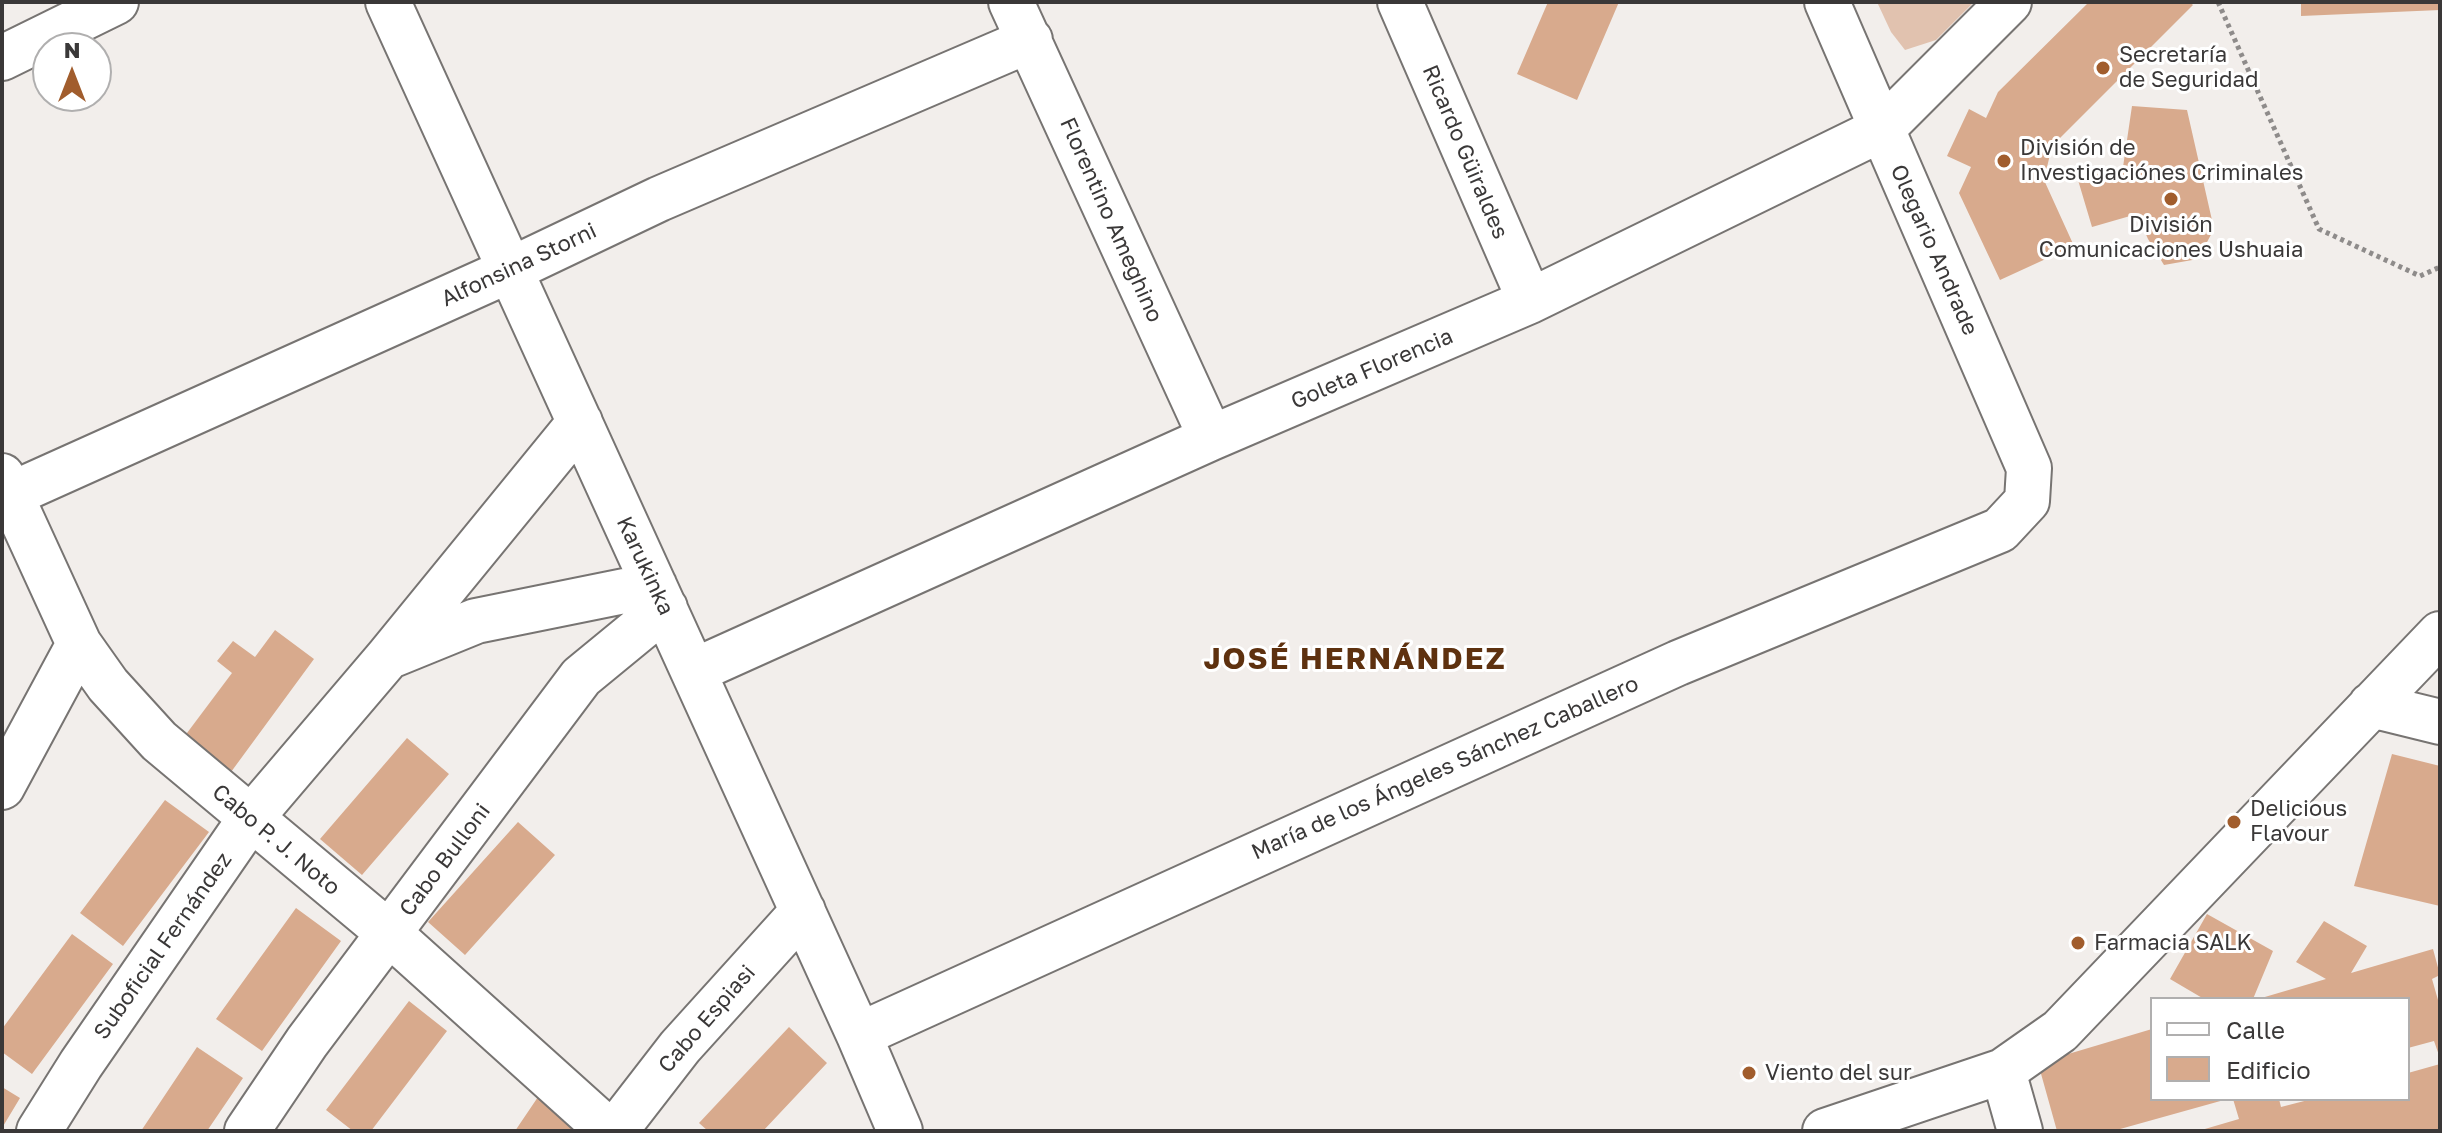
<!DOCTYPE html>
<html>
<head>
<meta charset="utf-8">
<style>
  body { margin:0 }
  #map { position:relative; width:2442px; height:1133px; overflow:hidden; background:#f2eeeb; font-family:"Golos Text",sans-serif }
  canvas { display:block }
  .frame { position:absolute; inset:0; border:4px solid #3a3838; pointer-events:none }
  .legend { position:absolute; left:2150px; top:997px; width:260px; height:104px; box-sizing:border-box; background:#fff; border:2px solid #b0afaf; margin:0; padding:10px 14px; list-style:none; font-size:24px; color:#3a3838 }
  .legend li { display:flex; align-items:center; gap:16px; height:40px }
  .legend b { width:40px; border:2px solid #b0afaf }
  .north { position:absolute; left:32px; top:32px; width:80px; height:80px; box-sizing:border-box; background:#fff; border:2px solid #b0afaf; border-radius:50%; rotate:0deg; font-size:22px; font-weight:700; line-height:32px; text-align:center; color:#3a3838 }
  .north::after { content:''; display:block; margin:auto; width:28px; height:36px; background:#a15d2d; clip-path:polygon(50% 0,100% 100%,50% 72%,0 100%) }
</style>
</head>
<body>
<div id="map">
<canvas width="2442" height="1133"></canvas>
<div class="frame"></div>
<ul class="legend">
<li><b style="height:10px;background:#fff"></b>Calle</li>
<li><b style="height:22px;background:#d8aa8d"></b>Edificio</li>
</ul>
<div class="north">N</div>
</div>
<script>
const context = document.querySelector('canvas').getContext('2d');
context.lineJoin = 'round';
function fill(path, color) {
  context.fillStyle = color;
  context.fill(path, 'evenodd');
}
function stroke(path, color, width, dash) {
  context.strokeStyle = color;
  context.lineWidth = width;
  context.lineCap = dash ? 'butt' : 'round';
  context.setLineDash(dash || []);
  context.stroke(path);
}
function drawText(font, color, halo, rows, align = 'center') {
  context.font = font + ' "Golos Text",sans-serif';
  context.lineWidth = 6;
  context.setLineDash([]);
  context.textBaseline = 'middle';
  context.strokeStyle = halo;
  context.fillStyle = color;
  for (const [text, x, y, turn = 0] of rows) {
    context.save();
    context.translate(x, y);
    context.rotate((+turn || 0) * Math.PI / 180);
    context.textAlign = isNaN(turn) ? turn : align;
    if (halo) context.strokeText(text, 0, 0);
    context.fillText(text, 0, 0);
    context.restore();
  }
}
const green = new Path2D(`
  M1877,2H1974L1936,40L1905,50L1891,32Z`);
const building = new Path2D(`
  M1548,2H1619L1577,100L1517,74Z
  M2089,2H2190L2193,5L2052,146L2044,180L2074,246L2000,280L1959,193L1971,167L1947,156L1969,109L1986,118L1998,92Z
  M2301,2H2440V10L2301,16Z
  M2132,106L2187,110L2214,229L2198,259L2164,265L2148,239L2137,214L2092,227L2078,180L2123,167Z
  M275,630L314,659L231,772L184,737L232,673L217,661L233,641L255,657Z
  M407,738L449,774L362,875L320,839Z
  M2392,754L2440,766V906L2354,886Z
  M165,800L209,832L123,946L80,913Z
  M518,822L555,855L465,955L428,922Z
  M296,908L341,941L262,1051L216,1019Z
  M2207,914L2273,951L2253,999H2204L2170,979Z
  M2324,921L2367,946L2351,973L2433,949L2440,975L2432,979L2440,1007V1058L2434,1041L2408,1048V999H2258L2326,979L2296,962Z
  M72,934L113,964L32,1074L2,1052V1029Z
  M409,1001L447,1031L371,1131H353L326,1110Z
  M789,1027L827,1063L763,1131H708L699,1123Z
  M2152,1029V1099L2224,1100L2113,1131H2057L2038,1063Z
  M197,1047L243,1078L207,1131H141Z
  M2440,1064V1131H2198L2239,1119L2233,1099H2279L2281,1107L2312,1099H2408V1073Z
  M2,1087L20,1098L2,1128Z
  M540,1094L577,1131H515Z`);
const path = new Path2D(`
  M2218,2L2319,229L2420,276L2440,267`);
const minor = new Path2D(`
  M388,2L859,1035L900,1131
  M1011,2L1211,438
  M1400,2L1530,301
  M2,58L116,2
  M2,476L79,644L108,685L159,741L390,934L609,1131
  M12,494L510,270L659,199L1030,40
  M390,656L476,621L654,585
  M694,671L1211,438L1530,301L1882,129L2009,2
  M2371,705L2440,722
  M2,787L79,644
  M859,1035L1678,663L2000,530L2027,501L2029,468L1827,2
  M2003,1071L2020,1131
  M39,1131L81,1064L250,819L388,657L580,422
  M247,1131L307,1042L581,677L665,608
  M615,1131L680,1047L803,911
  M1825,1131L2003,1071L2060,1031L2440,634`);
const markers = [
  [2103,68,8,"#a15d2d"],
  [2004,161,8,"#a15d2d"],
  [2171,199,8,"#a15d2d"],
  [2234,822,8,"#a15d2d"],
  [2078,943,8,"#a15d2d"],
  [1749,1073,8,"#a15d2d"]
];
const poiNames = [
  ["Secretaría",2119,55],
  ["de Seguridad",2119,80],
  ["División de",2020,148],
  ["Investigaciónes Criminales",2020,173],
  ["División",2171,225,"center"],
  ["Comunicaciones Ushuaia",2171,250,"center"],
  ["Delicious",2250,809],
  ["Flavour",2250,834],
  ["Farmacia SALK",2094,943],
  ["Viento del sur",1765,1073]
];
const streetNames = [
  ["Ricardo Güiraldes",1465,152,67],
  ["Florentino Ameghino",1111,220,66],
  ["Olegario Andrade",1934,250,66],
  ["Alfonsina Storni",519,265,-25],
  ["Goleta Florencia",1372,369,-23],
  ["Karukinka",645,566,65],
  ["María de los Ángeles Sánchez Caballero",1445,768,-24],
  ["Cabo P. J. Noto",276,840,40],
  ["Cabo Bulloni",445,860,-53],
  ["Suboficial Fernández",163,946,-55],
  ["Cabo Espiasi",707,1019,-49]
];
const districtNames = [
  ["JOSÉ HERNÁNDEZ",1355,659]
];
fill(green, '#e1c2af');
fill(building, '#d8aa8d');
stroke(minor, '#777472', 48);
stroke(path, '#8e8b8a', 5, [4, 4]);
stroke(minor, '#fff', 44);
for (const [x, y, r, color] of markers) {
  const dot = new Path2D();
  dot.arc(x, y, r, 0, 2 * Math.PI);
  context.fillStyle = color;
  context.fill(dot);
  stroke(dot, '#fff', 3);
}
drawText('22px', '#3a3838', '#fff', poiNames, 'left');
drawText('22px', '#3a3838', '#fff', streetNames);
context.letterSpacing = '2px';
drawText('bold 30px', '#5e310f', '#fff', districtNames);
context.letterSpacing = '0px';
</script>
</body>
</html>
